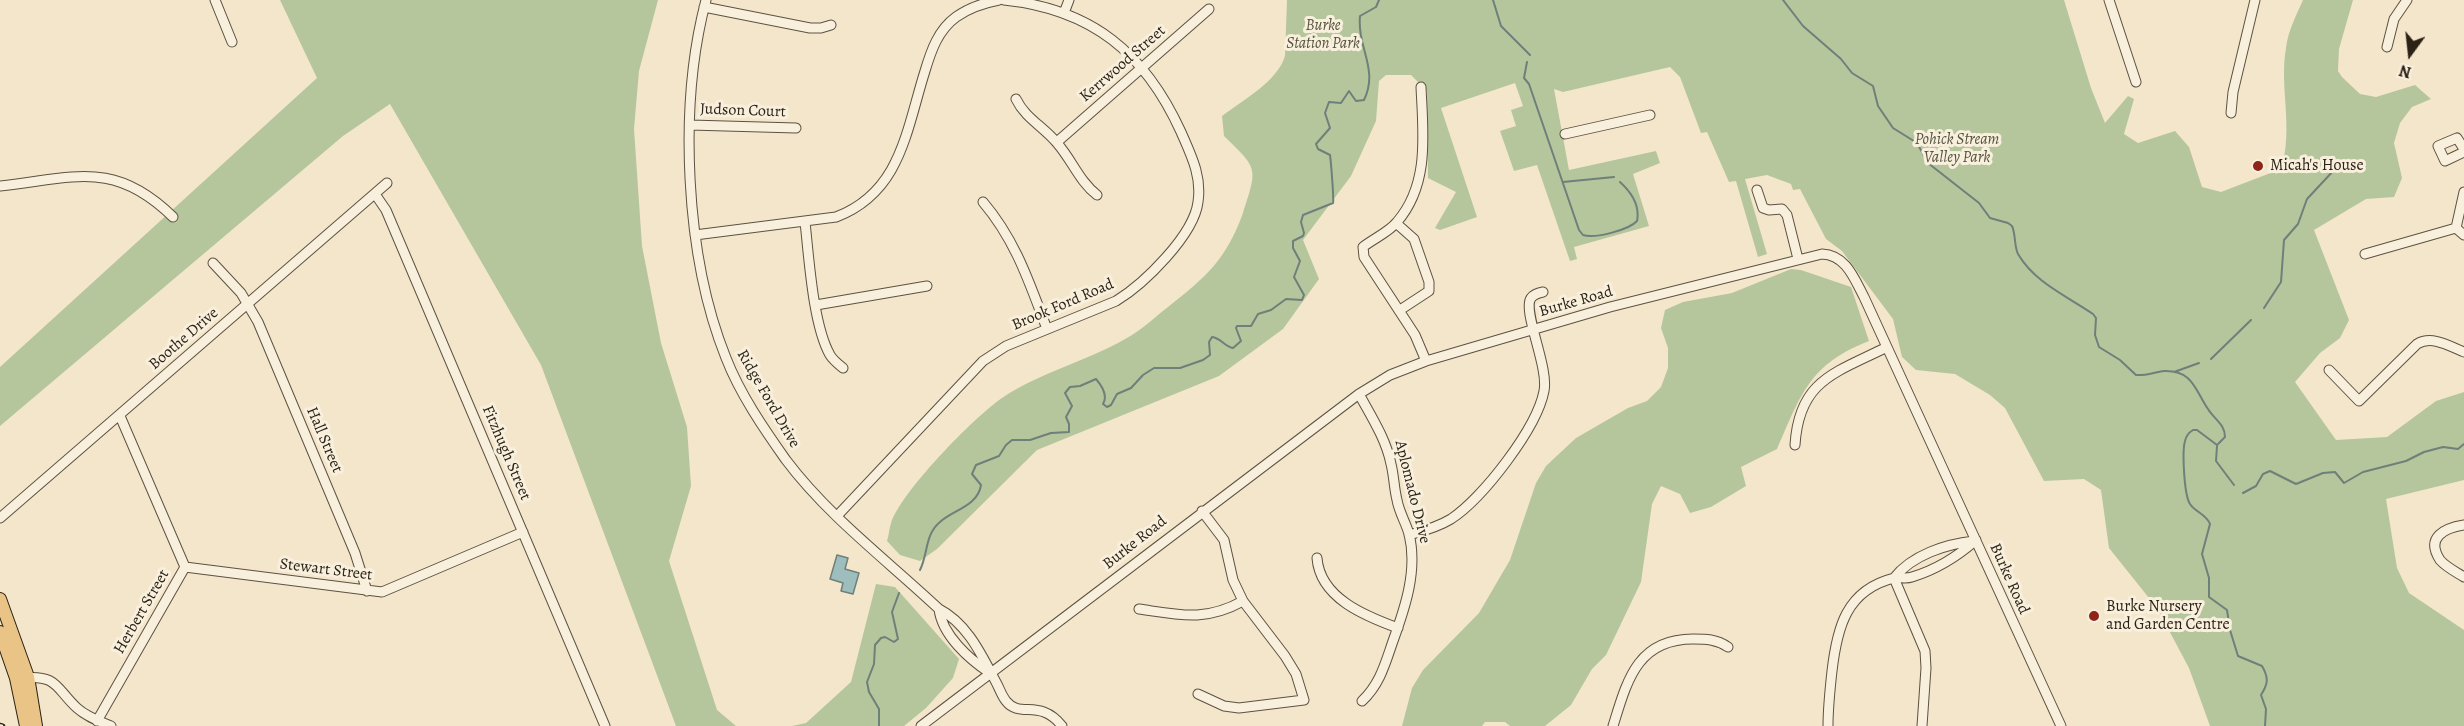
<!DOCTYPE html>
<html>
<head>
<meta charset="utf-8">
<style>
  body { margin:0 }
  #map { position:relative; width:2464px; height:726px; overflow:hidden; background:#f4e6cb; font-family:Alegreya,serif }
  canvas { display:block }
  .north { position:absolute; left:2380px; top:24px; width:60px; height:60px; -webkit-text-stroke:4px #f8efdd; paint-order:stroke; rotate:195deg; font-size:16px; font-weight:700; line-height:24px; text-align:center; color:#2b2115 }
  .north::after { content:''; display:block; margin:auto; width:21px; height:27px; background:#2b2115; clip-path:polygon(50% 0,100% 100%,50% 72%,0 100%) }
</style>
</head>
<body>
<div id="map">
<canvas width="2464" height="726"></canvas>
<div class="north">N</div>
</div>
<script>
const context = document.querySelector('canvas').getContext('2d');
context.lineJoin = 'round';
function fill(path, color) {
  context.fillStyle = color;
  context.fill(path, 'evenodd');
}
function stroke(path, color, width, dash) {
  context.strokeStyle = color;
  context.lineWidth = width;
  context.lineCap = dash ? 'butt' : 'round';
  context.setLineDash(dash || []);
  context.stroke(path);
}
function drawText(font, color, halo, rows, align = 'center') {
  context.font = font + ' Alegreya,serif';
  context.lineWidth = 6;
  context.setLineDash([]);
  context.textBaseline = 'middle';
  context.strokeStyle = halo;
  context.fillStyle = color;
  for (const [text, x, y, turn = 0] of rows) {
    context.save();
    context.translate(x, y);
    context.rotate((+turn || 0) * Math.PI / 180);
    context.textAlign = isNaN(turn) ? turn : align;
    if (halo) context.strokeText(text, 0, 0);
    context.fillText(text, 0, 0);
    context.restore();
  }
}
const green = new Path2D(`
  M280,0H658L639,71L634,129L642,246L661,343L687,427L691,486L669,561L717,710L736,726H676L541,365L390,104L343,136L0,426V367L317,78Z
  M1287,0H2064L2091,88L2105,123L2128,96L2134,99L2124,134L2138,143L2175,131L2189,147L2202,187L2221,192L2281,169C2294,129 2279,88 2286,48C2288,31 2296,16 2303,0H2353L2339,49L2338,71L2342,77L2360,94L2376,97L2415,85L2431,99L2412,107L2400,123L2394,143L2402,178L2394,197L2366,199L2314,230L2349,320L2340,338L2320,353L2295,382L2336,440L2387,437L2436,401L2464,392V480L2386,499L2397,568L2409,593L2464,630V726H2210L2189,668L2157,608L2109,548L2101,490L2084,479L2044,481L2005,408L1990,395L1955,374L1916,370L1902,357L1893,319L1842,251L1826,239L1800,189L1793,190L1791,184L1767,175L1745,179L1767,254L1758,257L1736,181L1729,182L1707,132L1701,133L1680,77L1670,67L1563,92L1554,89L1569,170L1656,151L1660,163L1633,174L1649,226L1574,247L1577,259L1570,261L1537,165L1514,171L1500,131L1516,126L1511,110L1523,106L1515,83L1441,108L1477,217L1440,230L1435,228L1456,192L1428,178L1427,91L1411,75H1386L1379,81L1376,121L1351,176L1303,240L1319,279L1283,329L1219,376L1037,450L937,549L920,561L900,555L887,541C889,535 889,529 891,523C902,491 973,418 1002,398C1042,371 1092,360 1132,335C1145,327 1156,316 1168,307C1206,277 1226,260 1243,213C1258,167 1258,169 1224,136L1222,116C1243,100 1277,82 1285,56Z
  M1791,269L1801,270L1851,287L1869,341C1809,364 1801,395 1777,449L1741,467L1746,486L1711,507L1690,513L1680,494L1661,486L1652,504L1641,582L1606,655L1592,669L1571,705L1545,726H1510L1505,722H1485L1482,726H1402L1412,688L1423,670L1479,613L1510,560L1536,483L1546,466L1576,438L1628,408L1647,401L1661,387L1668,368V348L1661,328L1665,310L1683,302L1732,293Z
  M876,584L895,587L959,659L953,678L926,708L904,726H792L806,723L851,682Z`);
const water = new Path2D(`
  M837,555L848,558L845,569L859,573L853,594L841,591L843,583L830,579Z`);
const stream = new Path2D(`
  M1493,0L1501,26L1530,55
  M1783,0L1803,26L1841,59L1852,73L1873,86L1878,106L1893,128L1917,143L1928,163L1979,203L1990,218L2008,223L2012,226C2016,235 2014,246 2018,254C2035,283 2067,296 2093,314L2096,318L2095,335L2099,347L2120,360L2136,375C2145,376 2155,372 2164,371C2193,370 2195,390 2208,409C2214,419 2225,424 2225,437L2217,445L2197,430H2193C2188,433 2186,436 2185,441C2182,451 2184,495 2190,504C2195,512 2206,514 2210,524L2202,554L2209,578V597L2227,610L2230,630L2238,656L2262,666C2269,678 2268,684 2261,695L2266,709L2265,726
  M1527,62L1524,78L1529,84L1579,230L1583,235C1594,239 1629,230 1637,221C1640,206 1631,192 1620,182
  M1563,182L1614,177
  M2264,308L2281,282L2284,240L2298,224L2307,199L2335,169
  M2211,359L2251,320
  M2174,372L2199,363
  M2217,446L2216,461L2234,485
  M2243,493L2256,486L2263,474L2270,471L2296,484L2323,473L2335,472L2344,483L2363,472L2406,461L2424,452L2443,447L2458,449L2464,444
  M920,570C928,554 925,534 940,522C953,510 978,506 981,485L972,474L976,465L999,456L1006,445L1012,440H1030L1051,433L1069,432V424L1066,417L1072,406L1065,393L1070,387L1080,386L1096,379C1102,386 1108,396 1103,404L1107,407L1111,405L1117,394L1131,388L1143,375L1154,368H1180L1203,360L1210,355L1209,342L1212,337C1221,338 1225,347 1233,348L1241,341L1236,328L1237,326H1251L1258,314L1271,310L1286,299L1302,300L1304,295L1294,277L1300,261L1293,248V241L1303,236L1304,233L1301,222L1303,215L1333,203C1334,199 1331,162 1330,155L1318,149L1316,144L1330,128L1325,113L1329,102L1341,103L1349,91L1356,101L1364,100C1379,69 1357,48 1360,16L1376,7L1379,0
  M879,726V709L869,692L867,682L874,664L875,645L881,638L885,637L894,642L898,639L892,612L899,593`);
const minor = new Path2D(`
  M215,0L232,42
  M706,0C678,106 685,256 726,358C740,394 764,429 786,460C828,516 888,561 939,609C968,624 982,656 997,684C1000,690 1002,696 1006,701C1020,719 1040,698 1062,726
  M2109,0L2136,82
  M704,7L810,28H821L831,25
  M1064,13L1069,0
  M2387,47L2394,19L2407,0
  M1421,87C1423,133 1430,184 1397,222C1389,232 1373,239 1363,247L1364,257L1415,335L1426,361
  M1016,99C1025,118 1044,127 1057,143C1072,160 1079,181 1097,195
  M2231,113L2233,92L2255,0
  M690,125L796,128
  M1565,134L1650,115
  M1057,142L1209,9
  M2464,149L2457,138L2438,146L2445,161L2464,152
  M0,186C74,178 114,159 173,217
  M1757,190L1763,208L1769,210L1782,209L1787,215L1798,259
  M375,194L386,210L605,726
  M983,202C1016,241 1029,282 1047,329
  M805,222C809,258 813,325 830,355C833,360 838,364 843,368
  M1396,223L1414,239L1429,282V291L1400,310
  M2456,228L2464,192
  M695,235L836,217C901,192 906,131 925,71C931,51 938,30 956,17C970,7 983,3 999,0
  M2365,254L2456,228L2464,235
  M213,263L241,293L258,322L355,553L367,591
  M816,305L927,286
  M2329,370L2359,401L2417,344C2432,335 2449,346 2464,352
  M1359,394C1371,416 1386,439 1391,464C1394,476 1394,488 1397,500C1399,512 1406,523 1409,534C1418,570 1405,608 1393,641C1385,664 1380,684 1362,701
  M120,416L185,567
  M1795,445C1799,380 1835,373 1887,347
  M837,516L983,361L1006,346L1116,301C1144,284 1194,235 1198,202C1202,176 1191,155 1181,132C1145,53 1092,9 1004,0
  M0,518L387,183
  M2464,525C2445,528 2425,537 2440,560C2446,567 2456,572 2464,577
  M1409,535C1424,531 1438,527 1451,519C1483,498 1537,428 1544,391C1549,367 1522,311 1531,298C1534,294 1538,293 1543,292
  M1317,558C1320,598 1365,616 1398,628
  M185,567L382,592L523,532
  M1894,578L1925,651L1926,668L1922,726
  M1894,578C1912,555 1946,544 1974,541
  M939,609C942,635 969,659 990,673
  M1139,609C1180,615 1205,622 1243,601
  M22,678C58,674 56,689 77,708C87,717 99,721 111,726
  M1198,694L1224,706L1239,708L1304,700L1296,674L1285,656L1243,601L1233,580L1224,540L1202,511
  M97,721L185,567
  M921,726L1359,394L1390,375L1426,361L1610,307L1822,254C1846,255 1854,278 1864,297L2061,726
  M1613,726C1627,681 1637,639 1693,639C1706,639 1716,639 1728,647
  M1828,726C1828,707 1830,689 1832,671C1837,628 1846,590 1894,578C1900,577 1906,579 1912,577C1935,570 1958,556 1976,540`);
const major = new Path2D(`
  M0,599L28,677L36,726
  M0,632L16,678L26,726`);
const rail = new Path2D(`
  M0,725L3,726`);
const markers = [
  [2258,166,6,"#8f2418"],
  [2094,616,6,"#8f2418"]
];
const parkNames = [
  ["Burke",1323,26],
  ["Station Park",1323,44],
  ["Pohick Stream",1957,140],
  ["Valley Park",1957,158]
];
const streetNames = [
  ["Kerrwood Street",1123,64,-41],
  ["Judson Court",743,111,2],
  ["Burke Road",1576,302,-16],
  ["Brook Ford Road",1063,305,-23],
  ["Boothe Drive",184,339,-41],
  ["Ridge Ford Drive",768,399,60],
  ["Hall Street",324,440,67],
  ["Fitzhugh Street",506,453,67],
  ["Aplomado Drive",1412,492,76],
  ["Burke Road",1135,543,-38],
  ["Stewart Street",326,570,7],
  ["Burke Road",2009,579,66],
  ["Herbert Street",142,612,-60]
];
const poiNames = [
  ["Micah's House",2270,166],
  ["Burke Nursery",2106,607],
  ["and Garden Centre",2106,625]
];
fill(green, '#b5c69d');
fill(water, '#9dbebd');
stroke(water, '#6f7f7a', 1.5);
stroke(stream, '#6f7f7a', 2);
stroke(minor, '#5d5242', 11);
stroke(major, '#2b2115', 14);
stroke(minor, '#f8efdd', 9);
stroke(major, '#eac386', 12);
stroke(rail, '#2b2115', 4.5);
stroke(rail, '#f8efdd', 2, [7]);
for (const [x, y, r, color] of markers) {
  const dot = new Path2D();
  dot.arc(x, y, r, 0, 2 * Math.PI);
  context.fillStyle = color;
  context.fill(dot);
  stroke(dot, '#f8efdd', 2);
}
drawText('italic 16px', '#54533e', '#f8efdd', parkNames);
drawText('16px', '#2b2115', '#f8efdd', streetNames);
drawText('16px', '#2b2115', '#f8efdd', poiNames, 'left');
</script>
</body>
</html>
